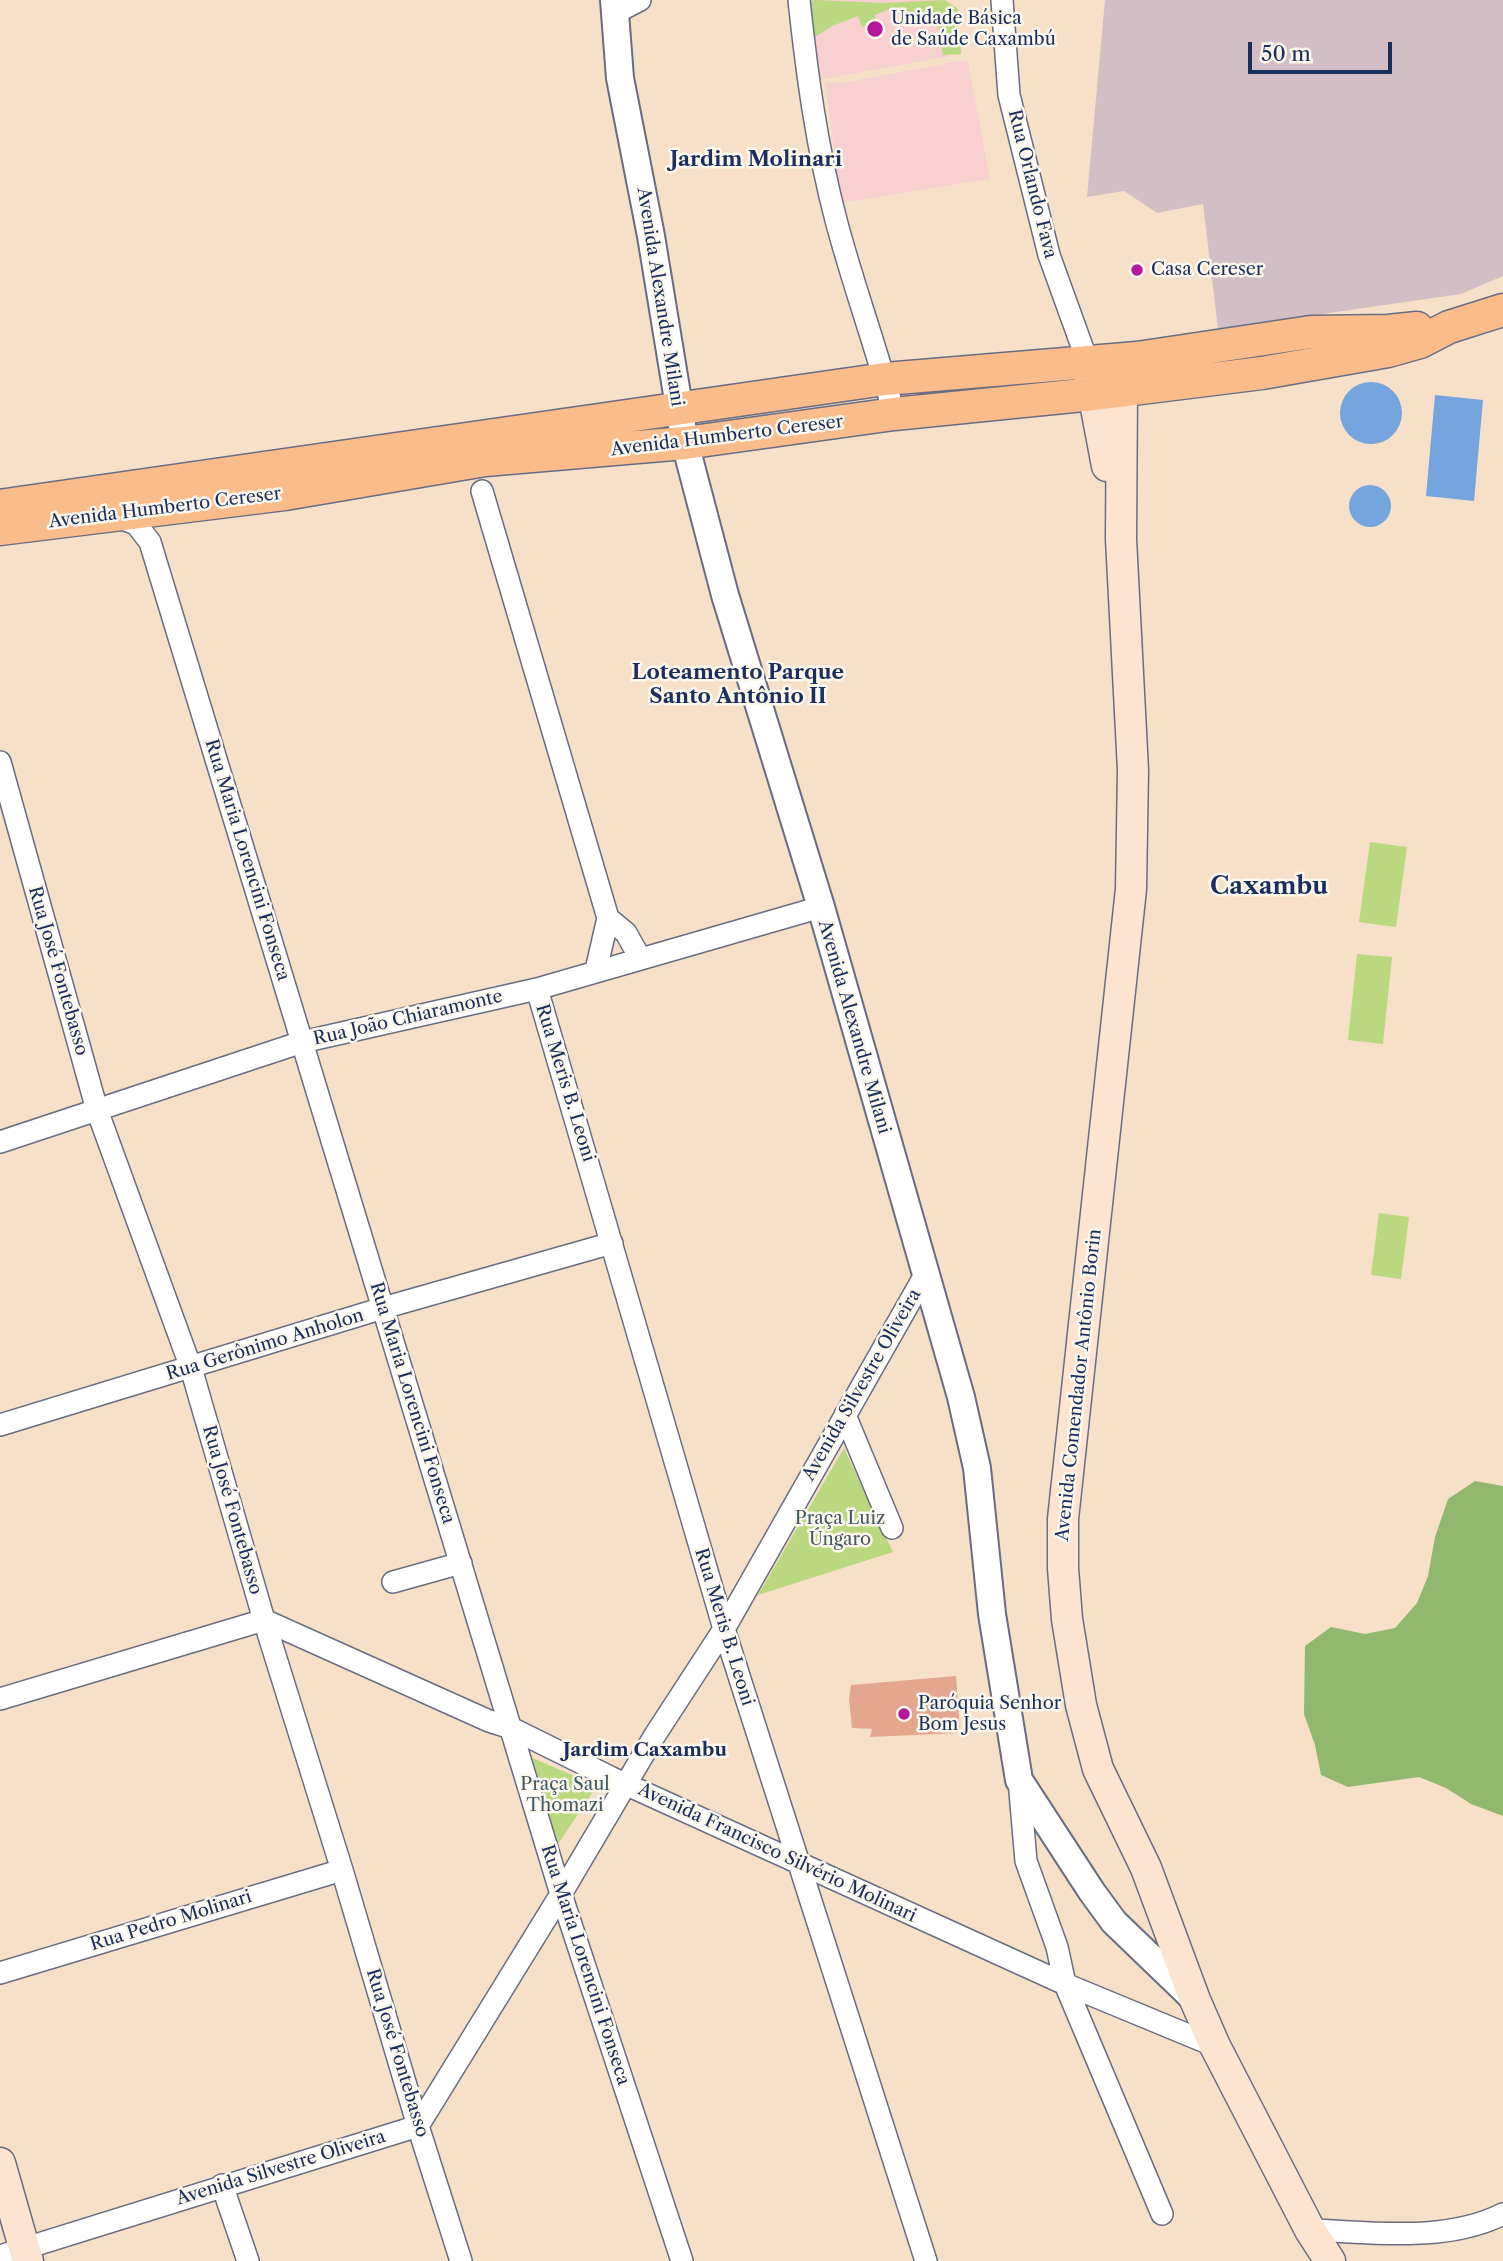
<!DOCTYPE html>
<html>
<head>
<meta charset="utf-8">
<style>
  body { margin:0 }
  #map { position:relative; width:1503px; height:2261px; overflow:hidden; background:#f6e1c8; font-family:"Libre Caslon Text",serif }
  canvas { display:block }
  .scale { position:absolute; left:1248px; top:42px; width:144px; height:32px; box-sizing:border-box; border:4px solid #1b2f5e; border-top:0; padding-left:9px; font-size:21px; line-height:24px; white-space:nowrap; color:#1b2f5e; -webkit-text-stroke:5px #fbf7ec; paint-order:stroke }
</style>
</head>
<body>
<div id="map">
<canvas width="1503" height="2261"></canvas>
<div class="scale">50 m</div>
</div>
<script>
const context = document.querySelector('canvas').getContext('2d');
context.lineJoin = 'round';
function fill(path, color) {
  context.fillStyle = color;
  context.fill(path, 'evenodd');
}
function stroke(path, color, width, dash) {
  context.strokeStyle = color;
  context.lineWidth = width;
  context.lineCap = dash ? 'butt' : 'round';
  context.setLineDash(dash || []);
  context.stroke(path);
}
function drawText(font, color, halo, rows, align = 'center') {
  context.font = font + ' "Libre Caslon Text",serif';
  context.lineWidth = 5;
  context.setLineDash([]);
  context.textBaseline = 'middle';
  context.strokeStyle = halo;
  context.fillStyle = color;
  for (const [text, x, y, turn = 0] of rows) {
    context.save();
    context.translate(x, y);
    context.rotate((+turn || 0) * Math.PI / 180);
    context.textAlign = isNaN(turn) ? turn : align;
    if (halo) context.strokeText(text, 0, 0);
    context.fillText(text, 0, 0);
    context.restore();
  }
}
const built = new Path2D(`
  M797,0H946L950,56L818,80Z
  M959,61L968,62L990,179L841,203L825,82L844,83Z`);
const industrial = new Path2D(`
  M1105,0H1503V276L1461,294L1218,329L1203,204L1157,213L1124,191L1087,197Z`);
const green = new Path2D(`
  M816,0L882,3L945,0L958,9L961,54L943,55L937,18L910,23L909,12L895,14L889,9L875,15L876,21L862,27L858,16L832,26L815,37L806,9L809,1Z
  M1370,842L1407,847L1396,927L1359,922Z
  M1357,954L1392,957L1383,1044L1348,1040Z
  M1379,1213L1409,1217L1401,1279L1371,1275Z
  M844,1448L893,1552L758,1595Z
  M528,1756L597,1786L558,1844Z`);
const forest = new Path2D(`
  M1475,1481L1503,1486V1816L1471,1804L1446,1788L1419,1777L1348,1787L1321,1775L1315,1745L1304,1714L1305,1646L1331,1627L1365,1634L1395,1628L1417,1603L1428,1576L1435,1537L1448,1499Z`);
const water = new Path2D(`
  M1340 413a31 31 0 1 1 62 0a31 31 0 1 1-62 0Z
  M1435,395L1483,400L1474,501L1426,496Z
  M1349 506a21 21 0 1 1 42 0a21 21 0 1 1-42 0Z`);
const building = new Path2D(`
  M956,1676L960,1733L870,1737L872,1729L852,1728L849,1699L851,1685Z`);
const minor = new Path2D(`
  M799,0C807,75 817,148 836,220C853,285 877,349 894,414
  M1002,0L1009,95L1049,255L1088,363
  M615,13L640,0
  M482,491L608,918L596,970
  M114,516L136,524L150,542L561,1894L682,2261
  M0,762L97,1110L191,1368L264,1620L342,1870L418,2126L461,2261
  M608,918L626,933L640,958
  M537,989L724,1629L926,2261
  M0,1142L302,1042L537,989L821,907
  M845,1415L892,1528
  M0,1425L383,1308L612,1243
  M393,1582L461,1563
  M0,1699L264,1620L489,1721L511,1728L612,1778L1065,1984L1215,2046
  M1019,1780L1026,1861L1057,1947L1065,1984L1162,2214
  M0,1973L342,1870
  M222,2185L248,2261
  M1310,2230C1373,2232 1445,2243 1503,2214
  M0,2256L418,2126L561,1894L655,1735L724,1629L925,1275`);
const tertiary = new Path2D(`
  M614,0L620,78L651,236L685,443L725,595L821,907L961,1397L977,1468L992,1614L1019,1780L1092,1892L1114,1922L1195,2000`);
const secondary = new Path2D(`
  M1089,371L1107,466
  M1122,390L1121,539L1133,770L1131,889L1063,1519V1568L1067,1619L1081,1705L1098,1769L1146,1868L1195,2000L1215,2046L1310,2230L1330,2261
  M0,2163L28,2261`);
const primary = new Path2D(`
  M0,506L885,379L1137,358L1311,332L1388,331L1417,328
  M0,529L285,494L485,460L685,443L894,414L1093,394L1262,373L1388,351L1420,342L1449,327L1503,310`);
const markers = [
  [875,29,9,"#b5179e"],
  [1137,270,7,"#b5179e"],
  [904,1714,7,"#b5179e"]
];
const poiNames = [
  ["Unidade Básica",891,19],
  ["de Saúde Caxambú",891,40],
  ["Casa Cereser",1151,270],
  ["Paróquia Senhor",918,1704],
  ["Bom Jesus",918,1725]
];
const streetNames = [
  ["Rua Orlando Fava",1032,184,76],
  ["Avenida Alexandre Milani",660,297,81],
  ["Avenida Humberto Cereser",727,436,-7],
  ["Avenida Humberto Cereser",165,508,-7],
  ["Rua Maria Lorencini Fonseca",247,860,73],
  ["Rua José Fontebasso",58,971,74],
  ["Rua João Chiaramonte",408,1018,-13],
  ["Avenida Alexandre Milani",854,1027,74],
  ["Rua Meris B. Leoni",565,1083,73],
  ["Rua Gerônimo Anholon",265,1345,-17],
  ["Avenida Silvestre Oliveira",862,1385,-60],
  ["Avenida Comendador Antônio Borin",1079,1385,-84],
  ["Rua Maria Lorencini Fonseca",412,1403,73],
  ["Rua José Fontebasso",232,1510,74],
  ["Rua Meris B. Leoni",724,1627,73],
  ["Avenida Francisco Silvério Molinari",777,1853,25],
  ["Rua Pedro Molinari",171,1921,-17],
  ["Rua Maria Lorencini Fonseca",585,1965,72],
  ["Rua José Fontebasso",397,2053,73],
  ["Avenida Silvestre Oliveira",281,2168,-17]
];
const parkNames = [
  ["Praça Luiz",840,1519],
  ["Úngaro",840,1540],
  ["Praça Saul",565,1785],
  ["Thomazi",565,1806]
];
const neighbourhoodNames = [
  ["Jardim Caxambu",645,1751]
];
const quarterNames = [
  ["Jardim Molinari",756,160],
  ["Loteamento Parque",738,673],
  ["Santo Antônio II",738,697]
];
const districtNames = [
  ["Caxambu",1269,887]
];
fill(built, '#f7d0cf');
fill(industrial, '#d2bec5');
fill(green, '#b9d87f');
fill(forest, '#92b86e');
fill(water, '#74a5df');
fill(building, '#e5a68f');
stroke(minor, '#686d83', 24);
stroke(tertiary, '#686d83', 30);
stroke(secondary, '#686d83', 33);
stroke(primary, '#686d83', 35);
stroke(minor, '#fff', 21);
stroke(tertiary, '#fff', 26);
stroke(secondary, '#fde4d0', 30);
stroke(primary, '#f9bc8a', 32);
for (const [x, y, r, color] of markers) {
  const dot = new Path2D();
  dot.arc(x, y, r, 0, 2 * Math.PI);
  context.fillStyle = color;
  context.fill(dot);
  stroke(dot, '#fbf7ec', 2.5);
}
drawText('18px', '#1b2f5e', '#fbf7ec', poiNames, 'left');
drawText('18px', '#1b2f5e', '#fbf7ec', streetNames);
drawText('18px', '#425966', '#fbf7ec', parkNames);
drawText('bold 19px', '#1b2f5e', '#fbf7ec', neighbourhoodNames);
drawText('bold 21px', '#1b2f5e', '#fbf7ec', quarterNames);
drawText('bold 24px', '#1b2f5e', '#fbf7ec', districtNames);
</script>
</body>
</html>
